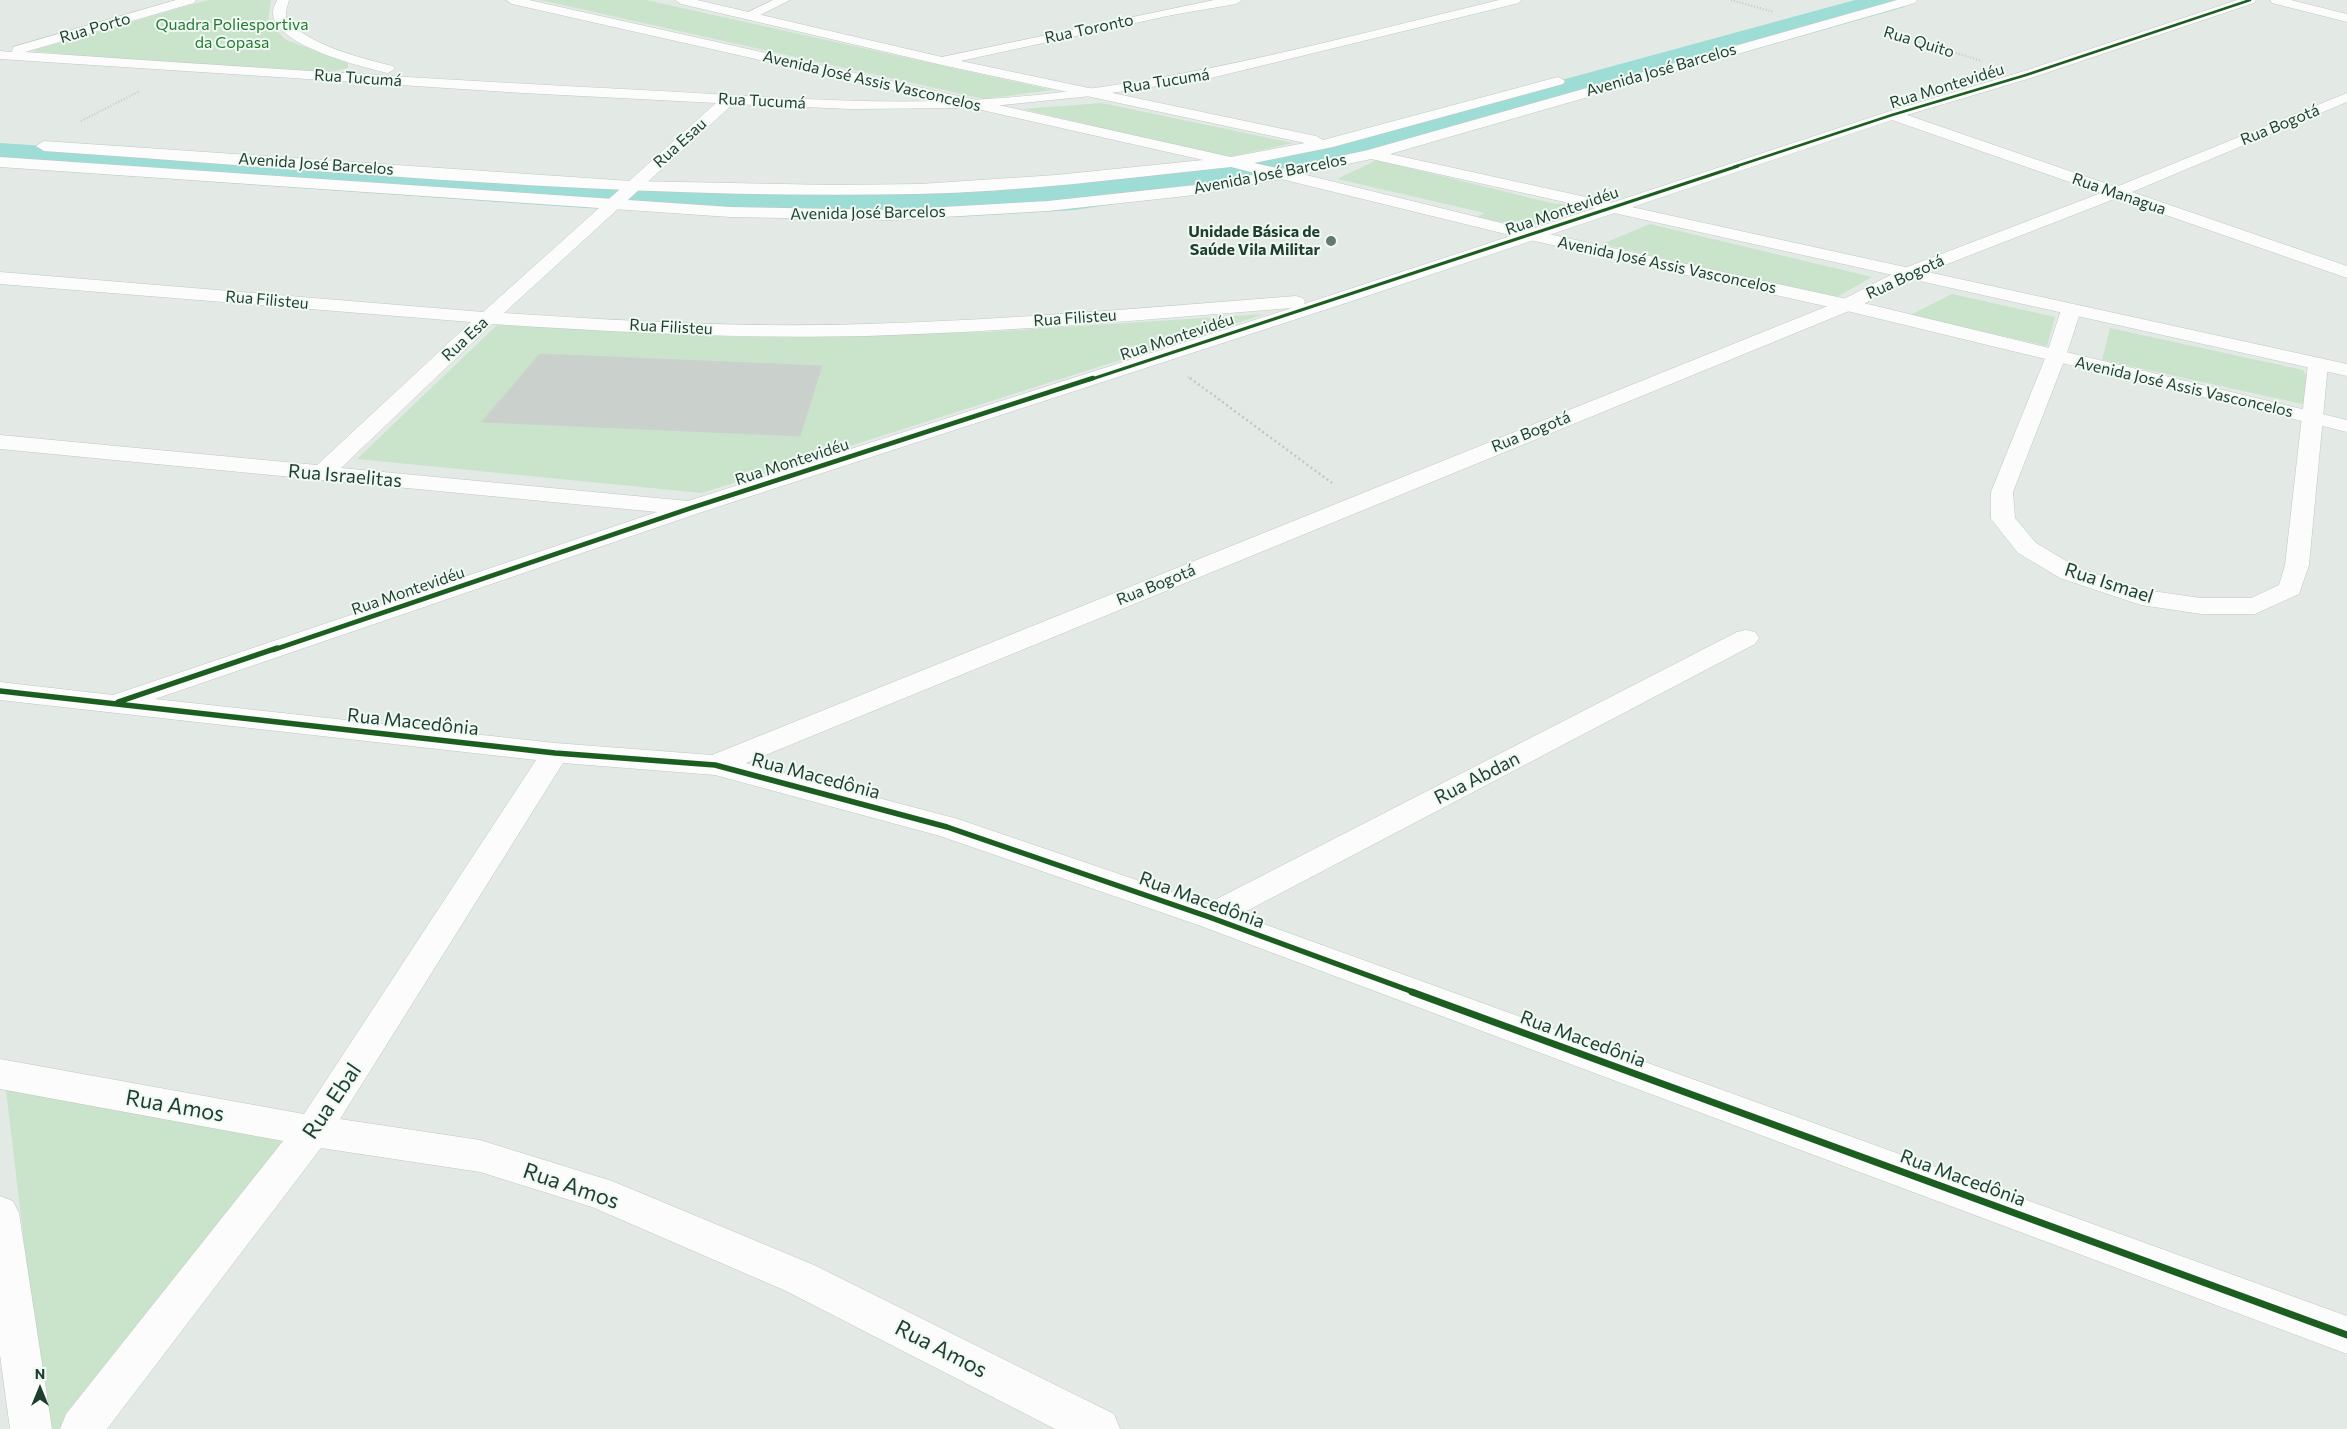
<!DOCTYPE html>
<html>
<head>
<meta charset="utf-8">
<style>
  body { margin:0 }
  #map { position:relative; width:2347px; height:1429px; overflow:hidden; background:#e3e9e5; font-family:Commissioner,sans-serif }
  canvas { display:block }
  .north { position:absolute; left:15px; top:1364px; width:50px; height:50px; -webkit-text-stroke:4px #f0f9f3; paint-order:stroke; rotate:0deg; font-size:14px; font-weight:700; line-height:20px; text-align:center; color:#1f3f2e }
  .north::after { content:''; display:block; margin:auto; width:18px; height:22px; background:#1f3f2e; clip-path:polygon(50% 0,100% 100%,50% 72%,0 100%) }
</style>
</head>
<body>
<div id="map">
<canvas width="2347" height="1429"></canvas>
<div class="north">N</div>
</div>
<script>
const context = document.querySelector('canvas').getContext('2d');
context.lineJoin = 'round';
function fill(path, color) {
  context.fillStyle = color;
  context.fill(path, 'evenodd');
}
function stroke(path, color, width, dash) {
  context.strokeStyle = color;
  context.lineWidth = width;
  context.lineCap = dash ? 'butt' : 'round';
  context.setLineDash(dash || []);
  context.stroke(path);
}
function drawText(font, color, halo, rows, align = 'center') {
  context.font = font + ' Commissioner,sans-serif';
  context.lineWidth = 4;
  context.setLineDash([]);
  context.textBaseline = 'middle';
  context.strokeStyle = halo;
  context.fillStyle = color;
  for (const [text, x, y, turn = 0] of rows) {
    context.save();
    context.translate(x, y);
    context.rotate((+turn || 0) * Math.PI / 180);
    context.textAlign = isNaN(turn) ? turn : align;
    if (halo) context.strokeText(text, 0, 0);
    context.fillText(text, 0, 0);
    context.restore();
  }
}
const green = new Path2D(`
  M208,0H271L268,22L286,40L348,62V68L325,73L186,66L31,51Z
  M540,0H646L1052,90L984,99Z
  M1102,103L1293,143L1225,158L1023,109Z
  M1377,160L1551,203L1592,207L1533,225L1473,219L1485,213L1337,179Z
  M1650,224L1872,277L1835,298L1602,244Z
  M1952,294L2055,317L2047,346L1910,315Z
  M1265,314L702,493L357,459L497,325L743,337L987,332Z
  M2110,328L2303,370L2310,383L2307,405L2102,360Z
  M6,1090L291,1139L62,1429H46Z`);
const river = new Path2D(`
  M1855,0H1908L1904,7L1346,165L1274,180L1074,210L955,217L828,218L585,208L0,167V143L585,182L828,192L955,191L1074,184L1327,144Z`);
const building = new Path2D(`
  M540,354L822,366L800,436L482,422Z`);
const pathFar1 = new Path2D(`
  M1731,0L1774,12
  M1890,33L1982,61
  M81,121L140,91
  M1188,377L1192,380`);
const path = new Path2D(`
  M1190,378L1332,483`);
const minor = new Path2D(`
  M176,0H196L194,3L25,52C231,66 437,80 643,90C752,96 862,105 972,100C1151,91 1325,42 1499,0H1521L1519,3L1211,78L1091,96L973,108L851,109L733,104L504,313C624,321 745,328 866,324C1010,320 1153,307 1296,296L1303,298L1305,302L1304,304L1887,112L2021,72L2237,0H2256L2254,3L2031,78L1907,115L2116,187L2347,93V102L2132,192L2347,266V278L2117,198L1914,277L1854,309L746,763L958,819L1207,904L1737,632L1746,630L1755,632L1759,638L1755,644L1239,915L2347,1316V1354L1198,925L940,836L715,775L563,763L340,1119L480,1140L612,1181L814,1265L1114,1414L1120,1429H1055L786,1291L592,1207L480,1172L321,1148L107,1429H60L66,1414L283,1141L0,1089V1059L304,1114L536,760L0,700V682L113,695L657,512L0,449V435L317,465L471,322L0,284V272L483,312L716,103L523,93L0,59V51L12,52L13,47ZM1892,120L2101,193L1902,269L1840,301L712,755L555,743L155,699L699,513L1349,302ZM1292,308L688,501L341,468L492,324C616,332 741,339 866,336C1008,332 1150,319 1292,308Z
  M277,0H289L286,11V18C307,45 361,58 393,66L395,69L388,73C362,67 278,46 273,15C272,10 275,5 277,0Z
  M773,0H790L754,18H744L742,15Z
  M1214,0H1242L1236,4L1172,15L942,65L935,61L942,57Z
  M2270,0H2291L2347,14V22L2272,3Z
  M2071,304L2078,306L2081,310L2066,356L2013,492L2015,518L2036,543L2078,568L2145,590L2201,598H2251L2279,585L2285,565L2308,364L2311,360L2318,358L2325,360L2328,364L2309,565L2299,594L2255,614H2201L2141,605L2060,578L2018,553L1995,524L1991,519V492L2046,356L2061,310L2064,306Z
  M0,1196L13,1201L19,1213L52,1429H10L0,1355Z`);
const tertiary = new Path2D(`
  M506,0H529L1231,157L1305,143L942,65L681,4L675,0H697L942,57L1316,136L1323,140L1558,77L1565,81L1563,84L1333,147L1254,163L1281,169L1368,150L1897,0H1917L1915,3L1390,154L2347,364V376L1371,159L1302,174L1530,230L1847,299L2347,420V432L1847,311L1530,240L1281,179L1195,195L1048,211L891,220L730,217L0,167V157L730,207L891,210L1048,201L1195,185L1259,174L1231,167C1127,178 1021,192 916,194C625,200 334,171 44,151L36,146L44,141L631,181L832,185L920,184L1056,175L1203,160L512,4Z`);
const cyclewayFar4 = new Path2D(`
  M1734,167L1892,115L2026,75L2250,0`);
const cyclewayFar3 = new Path2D(`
  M1089,380L1738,166`);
const cyclewayFar2 = new Path2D(`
  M273,650L691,508L1093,378`);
const cyclewayFar1 = new Path2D(`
  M0,691L555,753L715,765L947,827L1209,917L1416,993
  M118,702L277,648`);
const cycleway = new Path2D(`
  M1412,992L2347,1335`);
const markers = [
  [1331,241,6,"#647a6e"]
];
const farParknames = [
  ["Quadra Poliesportiva",232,25],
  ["da Copasa",232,43]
];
const farStreetnames = [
  ["Rua Porto",95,28,-16],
  ["Rua Toronto",1089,29,-12],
  ["Rua Quito",1919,42,17],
  ["Avenida José Barcelos",1661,70,-16],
  ["Rua Tucumá",358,78,4],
  ["Avenida José Assis Vasconcelos",872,81,13],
  ["Rua Tucumá",1166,81,-9],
  ["Rua Montevidéu",1947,86,-17],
  ["Rua Tucumá",762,101,3],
  ["Rua Bogotá",2280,125,-22],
  ["Rua Esau",680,143,-42],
  ["Avenida José Barcelos",316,164,4],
  ["Avenida José Barcelos",1270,174,-11],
  ["Rua Managua",2119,194,19],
  ["Rua Montevidéu",1562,211,-19],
  ["Avenida José Barcelos",868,213,-1],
  ["Avenida José Assis Vasconcelos",1667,265,12],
  ["Rua Bogotá",1905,277,-25],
  ["Rua Filisteu",267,300,5],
  ["Rua Filisteu",1075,318,-4],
  ["Rua Filisteu",671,327,3],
  ["Rua Montevidéu",1177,337,-18],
  ["Rua Esa",465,339,-43],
  ["Avenida José Assis Vasconcelos",2184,387,13],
  ["Rua Bogotá",1531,432,-22],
  ["Rua Montevidéu",792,462,-18],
  ["Rua Bogotá",1156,585,-22],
  ["Rua Montevidéu",408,591,-19]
];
const farPoinames = [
  ["Unidade Básica de",1320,232],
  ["Saúde Vila Militar",1320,250]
];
const streetNames = [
  ["Rua Israelitas",345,476,5],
  ["Rua Ismael",2109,583,18],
  ["Rua Macedônia",413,722,6],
  ["Rua Macedônia",816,776,15],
  ["Rua Abdan",1477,778,-27],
  ["Rua Macedônia",1202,900,20],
  ["Rua Macedônia",1583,1039,20],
  ["Rua Macedônia",1963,1178,20]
];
const nearStreetnames = [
  ["Rua Ebal",332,1101,-56],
  ["Rua Amos",175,1106,10],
  ["Rua Amos",571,1186,19],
  ["Rua Amos",941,1349,27]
];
fill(green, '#cae4cc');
fill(river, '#9eddd6');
fill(building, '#cad0cc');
stroke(building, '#cbd2ce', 1);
stroke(minor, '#c0c6c2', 1);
stroke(tertiary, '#c0c6c2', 1);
stroke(pathFar1, '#c0cac4', 2, [1, 2]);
stroke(path, '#c0cac4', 2.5, [2, 3]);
fill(minor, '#fbfcfb');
fill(tertiary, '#fbfcfb');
stroke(cyclewayFar4, '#1b5e20', 2.5);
stroke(cyclewayFar3, '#1b5e20', 3);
stroke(cyclewayFar2, '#1b5e20', 4.5);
stroke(cyclewayFar1, '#1b5e20', 5.5);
stroke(cycleway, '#1b5e20', 7);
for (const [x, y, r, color] of markers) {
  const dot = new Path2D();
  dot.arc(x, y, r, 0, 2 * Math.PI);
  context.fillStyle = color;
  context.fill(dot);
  stroke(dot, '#f0f9f3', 2);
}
drawText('16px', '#247a31', '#f0f9f3', farParknames);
drawText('16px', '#1f3f2e', '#f0f9f3', farStreetnames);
drawText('bold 16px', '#1f3f2e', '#f0f9f3', farPoinames, 'right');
drawText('19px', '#1f3f2e', '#f0f9f3', streetNames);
drawText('22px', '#1f3f2e', '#f0f9f3', nearStreetnames);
</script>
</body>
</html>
